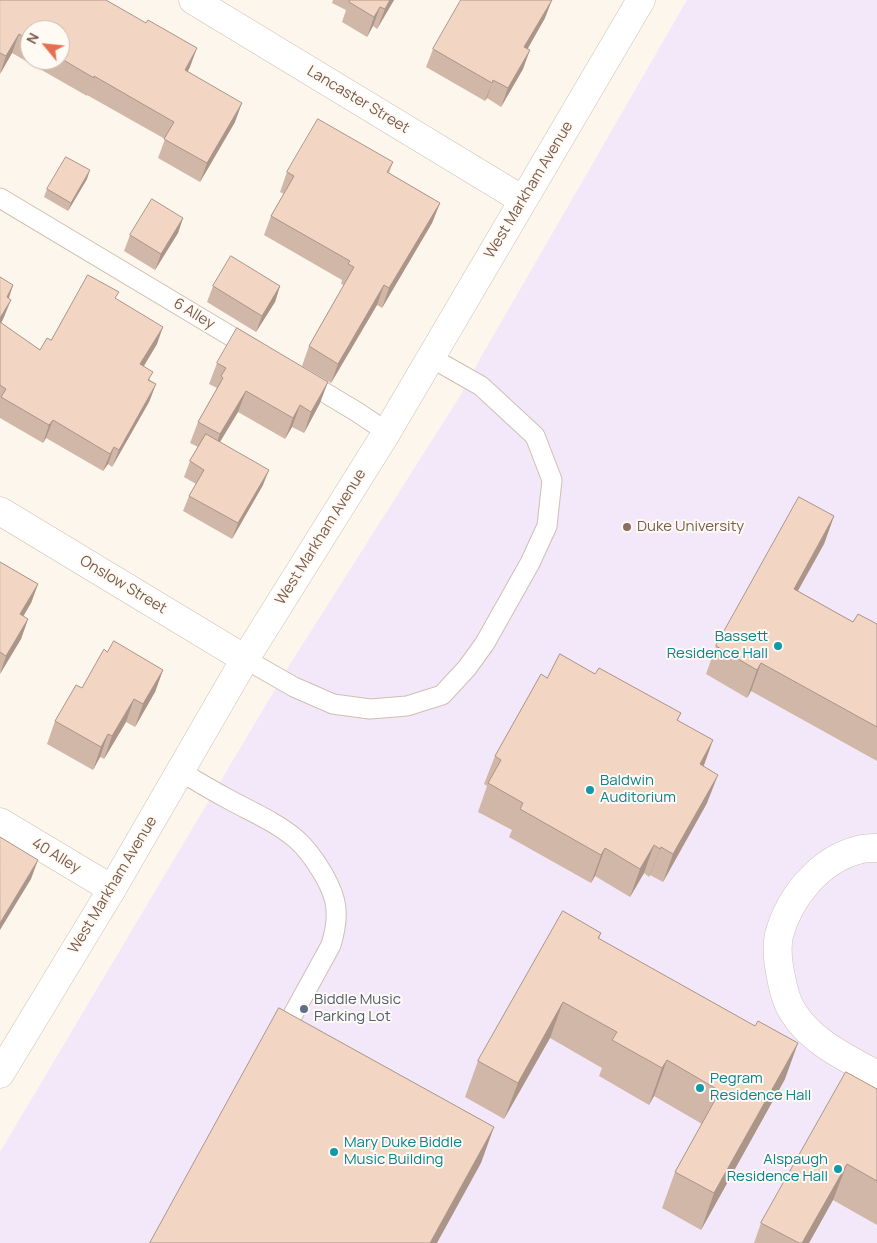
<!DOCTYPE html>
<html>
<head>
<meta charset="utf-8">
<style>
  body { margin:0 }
  #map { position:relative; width:877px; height:1243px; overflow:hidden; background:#fdf6ec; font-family:Manrope,sans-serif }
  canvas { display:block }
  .north { position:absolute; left:20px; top:20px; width:50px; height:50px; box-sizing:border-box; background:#fffaf3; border:1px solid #cabbb1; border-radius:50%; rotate:298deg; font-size:14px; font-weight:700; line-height:20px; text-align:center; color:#7a5c4d }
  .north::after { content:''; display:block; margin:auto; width:18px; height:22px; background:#e76f51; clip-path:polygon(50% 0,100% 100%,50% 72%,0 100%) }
</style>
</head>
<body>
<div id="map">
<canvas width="877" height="1243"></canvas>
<div class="north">N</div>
</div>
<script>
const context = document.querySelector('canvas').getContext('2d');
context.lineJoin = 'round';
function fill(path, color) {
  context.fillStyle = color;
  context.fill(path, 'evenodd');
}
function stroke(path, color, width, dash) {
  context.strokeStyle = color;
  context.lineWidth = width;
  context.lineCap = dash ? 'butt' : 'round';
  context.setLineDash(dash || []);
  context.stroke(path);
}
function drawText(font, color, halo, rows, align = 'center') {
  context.font = font + ' Manrope,sans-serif';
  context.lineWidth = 4;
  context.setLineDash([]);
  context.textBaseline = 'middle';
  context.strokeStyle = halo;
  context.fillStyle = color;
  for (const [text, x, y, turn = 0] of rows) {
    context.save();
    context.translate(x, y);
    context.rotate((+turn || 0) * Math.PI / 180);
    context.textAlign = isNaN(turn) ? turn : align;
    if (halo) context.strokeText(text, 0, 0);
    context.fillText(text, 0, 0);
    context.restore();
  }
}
const education = new Path2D(`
  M687,0H877V1243H0V1152L292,661L462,393L481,357Z`);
const service = new Path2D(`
  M0,198L254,350
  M304,380L357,412L387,432
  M245,659L294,687L333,704L370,709L407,706L442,695L467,668L485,643L530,563L547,526L552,480L535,436L481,386L430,357
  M180,771C196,781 213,791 230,800C252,812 276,822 296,839C312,853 336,889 336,911C337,923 334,935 331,945L285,1029`);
const pedestrian = new Path2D(`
  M877,848C871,848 864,848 858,850C819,860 789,898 779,935C776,949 778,963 781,977C783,988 786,1002 793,1012C811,1042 847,1058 877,1075`);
const minor = new Path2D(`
  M193,0L523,200
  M0,511L245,659
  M0,822L112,889`);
const tertiary = new Path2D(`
  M0,1074L112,889L245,659L387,432L641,0`);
const wall = new Path2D(`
  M0,0L190,67L188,71L235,122L200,182L158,158L165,139L87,95V96L12,53L0,74ZM30,30H60V60H30Z
  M333,0H394L377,29L373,26L367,37L342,22L346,10L332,3Z
  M545,18L527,49L523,69L501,107L487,98L485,101L426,67L433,49Z
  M393,162L389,173L440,203L432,223L382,308L377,305L331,383L302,366L309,346L344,285L341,284L342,280L264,235L271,216L284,194L280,192L287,172Z
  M87,179L68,211L44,197L47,189Z
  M183,218L178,233L155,270L124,251L130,235Z
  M0,277L13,285L9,298L4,317L1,323L40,350L51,340L116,299L157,344L144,366L150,380L156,384L149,402L112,467L108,464L103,471L46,438L43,443L0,418Z
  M213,286H280L275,302L256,332L207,302Z
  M217,363L320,403L304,433L292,427L285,439L238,412L220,442L263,485L232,539L183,511L189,496L196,484L184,477L190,461L198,447L190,443L198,422L217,388L209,384Z
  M834,516L824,544L798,591L853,622L877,624V761L751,691L747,698L706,674L716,646Z
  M0,562L38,584L31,603L23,616L28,619L21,639L0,674Z
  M107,652L163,670L155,692L135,727L126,722L104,759L100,757L93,770L47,744L55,721L82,688Z
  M595,674L681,713L678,720L704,766L707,803L663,882L650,875L649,877L644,873L630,897L595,876L591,883L509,837L512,830L478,812L487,786L484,784L495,756L547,678Z
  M601,933L599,939L785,1079L701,1230L662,1208L675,1172L702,1124L654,1096L649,1105L599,1076L602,1068L550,1038L504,1119L465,1097L478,1061Z
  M877,1089V1225L833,1200L809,1243H754L761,1223Z`);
const shadedWall = new Path2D(`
  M390,0H394L377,29L385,9Z
  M552,0L545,18L518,66L524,47Z
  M380,7L373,26L367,37L374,17Z
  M19,34L12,53L0,74L6,56Z
  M197,48L190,67L178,88L185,70Z
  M530,50L523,69L501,107L508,88Z
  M493,80L487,98L485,101L492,83Z
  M242,103L235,122L200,182L207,163Z
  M90,170L87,179L68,211L71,203Z
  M440,203L432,223L382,308L389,288Z
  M183,218L178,233L155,270L161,254Z
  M13,285L7,303V297Z
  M384,285L377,305L331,383L338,364Z
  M280,286L275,302L256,332L262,316Z
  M11,300L4,317L0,325V318Z
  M163,327L157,344L134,382L140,364Z
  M328,382L320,403L304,433L311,412Z
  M156,384L149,402L112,467L119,450Z
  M246,391L238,412L212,455L220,434Z
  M300,405L292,427L285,439L293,418Z
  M53,420L46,438L43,443L49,425Z
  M114,447L108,464L103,471L110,454Z
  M269,470L263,485L232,539L238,523Z
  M834,516L824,544L783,617L794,589Z
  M38,584L31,603L13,634L20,614Z
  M28,619L21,639L0,674L6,656Z
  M761,663L751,691L747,698L757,670Z
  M163,670L155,692L135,727L143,704Z
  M134,699L126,722L104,759L112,736Z
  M108,734L100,757L93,770L101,747Z
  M713,740L703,768L700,764Z
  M718,775L707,803L663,882L673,854Z
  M654,845L644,873L630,897L640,869Z
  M661,847L650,875L649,877L660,849Z
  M605,848L595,876L591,883L601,855Z
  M38,860L31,879L0,930V923Z
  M563,1002L550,1038L504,1119L518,1083Z
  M798,1043L785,1079L701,1230L714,1193Z
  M667,1060L654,1096L649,1105L662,1068Z
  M494,1127L481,1163L437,1243H430Z
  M847,1164L833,1200L809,1243H802Z`);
const building = new Path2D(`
  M0,0H106L146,23L148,20L197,48L185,70L242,103L207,163L164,139L174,122L94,76V78L60,58V30H30V41L19,34L6,56L0,53Z
  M350,0H390L385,9L380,7L374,17L349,2Z
  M461,0H552L524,47L530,50L508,88L493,80L492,83L433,49Z
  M318,119L393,162L387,172L440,203L389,288L384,285L338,364L309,346L354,267L348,264L350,261L271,216L294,176L287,172Z
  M66,157L90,170L71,203L47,189Z
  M152,199L183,218L161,254L130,235Z
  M231,256L280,286L262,316L213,286Z
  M88,275L119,292L115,298L163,327L140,364L153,372L148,380L156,384L119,450L114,447L110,454L53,420L49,425L1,397L6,389L0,385V322L40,350L47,338L51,340Z
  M0,277L13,285L7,297L11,300L0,318Z
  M237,328L328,382L311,412L300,405L293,418L246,391L220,434L198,422L223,378L221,376L226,368L217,363Z
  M206,434L269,470L238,523L189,496L204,470L190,461Z
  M799,497L834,516L794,589L853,622L858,614L877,624V727L761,663L757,670L716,646Z
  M0,562L38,584L20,614L28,619L6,656L0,652Z
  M114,641L163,670L143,704L134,699L112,736L108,734L101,747L55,721L76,685L82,688L104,649L107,652Z
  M560,654L595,674L599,668L681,713L677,720L713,740L700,764L718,775L673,854L661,847L660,849L654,845L640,869L605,848L601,855L520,809L523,803L488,783L501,760L495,756L541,674L547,678Z
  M0,837L38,860L0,923Z
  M563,911L601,933L598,938L755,1026L758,1021L798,1043L714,1193L675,1172L720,1091L667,1060L662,1068L612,1040L617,1032L563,1002L518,1083L478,1061Z
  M279,1008L494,1127L430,1243H150Z
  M846,1072L877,1089V1181L847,1164L802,1243H799L761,1223Z`);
const markers = [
  [627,527,5,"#8d6e63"],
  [778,646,5,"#0f9aa8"],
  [590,790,5,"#0f9aa8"],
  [304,1009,5,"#5c6f8a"],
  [700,1088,5,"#0f9aa8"],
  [334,1152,5,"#0f9aa8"],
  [838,1169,5,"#0f9aa8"]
];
const streetNames = [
  ["Lancaster Street",358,100,31],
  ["West Markham Avenue",529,190,-59],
  ["6 Alley",194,314,31],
  ["West Markham Avenue",321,537,-58],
  ["Onslow Street",123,585,31],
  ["40 Alley",56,856,31],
  ["West Markham Avenue",113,885,-59]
];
const educationNames = [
  ["Duke University",637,527]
];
const cultureNames = [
  ["Bassett",768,637,"right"],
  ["Residence Hall",768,654,"right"],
  ["Baldwin",600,781],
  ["Auditorium",600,798],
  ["Pegram",710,1079],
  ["Residence Hall",710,1096],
  ["Mary Duke Biddle",344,1143],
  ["Music Building",344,1160],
  ["Alspaugh",828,1160,"right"],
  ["Residence Hall",828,1177,"right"]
];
const serviceNames = [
  ["Biddle Music",314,1000],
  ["Parking Lot",314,1017]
];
fill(education, '#f3e8fa');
stroke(service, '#d1beb0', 21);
stroke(pedestrian, '#d1beb0', 29);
stroke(minor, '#d1beb0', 29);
stroke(tertiary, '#d1beb0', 29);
stroke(service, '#fff', 19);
stroke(pedestrian, '#fff', 28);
stroke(minor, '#fff', 28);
stroke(tertiary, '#fff', 28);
fill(wall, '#d1b7a8');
fill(shadedWall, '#aa9588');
fill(building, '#f3d5c3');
stroke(building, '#aa9588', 1);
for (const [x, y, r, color] of markers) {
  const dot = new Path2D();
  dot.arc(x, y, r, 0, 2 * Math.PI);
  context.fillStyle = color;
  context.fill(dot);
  stroke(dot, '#fffaf3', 2);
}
drawText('15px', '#7a5c4d', '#fffaf3', streetNames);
drawText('15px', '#785e54', '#fffaf3', educationNames, 'left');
drawText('15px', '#0d838f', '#fffaf3', cultureNames, 'left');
drawText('15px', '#4e5e75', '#fffaf3', serviceNames, 'left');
</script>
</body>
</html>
